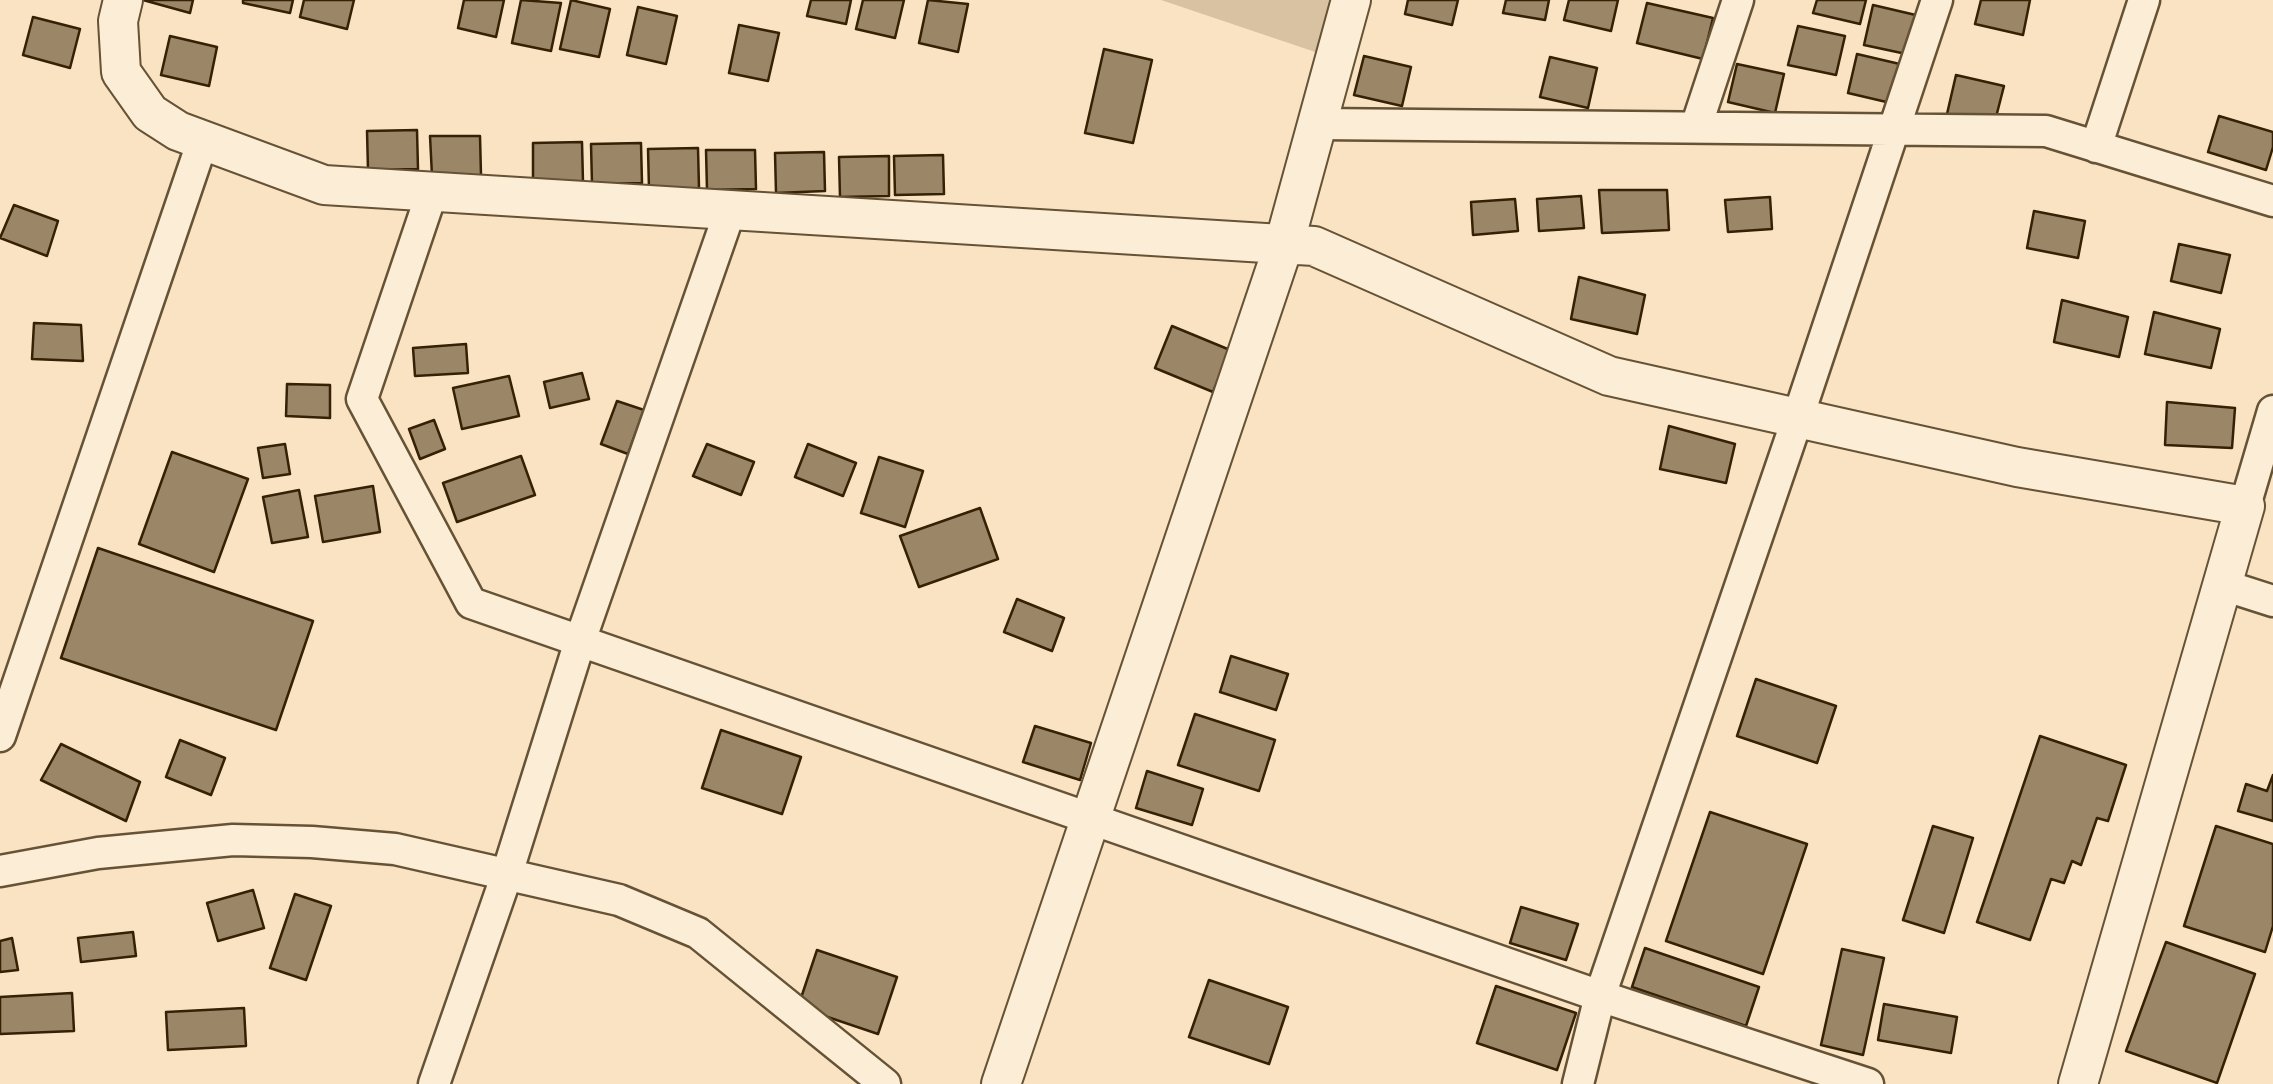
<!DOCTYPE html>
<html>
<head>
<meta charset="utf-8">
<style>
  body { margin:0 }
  canvas { display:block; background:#fae3c2 }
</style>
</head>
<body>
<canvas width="2273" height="1084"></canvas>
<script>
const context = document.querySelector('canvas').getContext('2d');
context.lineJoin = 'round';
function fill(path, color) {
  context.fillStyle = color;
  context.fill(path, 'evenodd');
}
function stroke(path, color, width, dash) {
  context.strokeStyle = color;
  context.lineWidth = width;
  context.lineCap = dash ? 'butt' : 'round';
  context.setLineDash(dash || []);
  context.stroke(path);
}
const green = new Path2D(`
  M1161,0H1351L1336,59Z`);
const building = new Path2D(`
  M143,0H193L190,13Z
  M243,0H293L290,13L243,3Z
  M304,0H354L347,29L300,17Z
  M464,0H504L496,37L458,28Z
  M521,0L561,3L551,51L512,43Z
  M571,0L610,9L599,57L560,49Z
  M811,0H851L846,24L807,16Z
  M863,0H904L895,38L856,29Z
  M928,0L968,4L958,52L919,43Z
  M1408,0H1458L1452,25L1405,14Z
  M1506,0H1549L1545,20L1503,13Z
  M1569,0H1618L1611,31L1564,20Z
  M1817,0H1866L1860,24L1813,13Z
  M1981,0H2030L2023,35L1975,24Z
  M1647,3L1713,18L1703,59L1637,43Z
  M1873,5L1920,16L1911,55L1864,45Z
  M638,7L677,16L666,64L627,55Z
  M33,17L80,29L70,68L23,55Z
  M739,25L779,33L768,81L729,73Z
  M1798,26L1845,36L1836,75L1788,65Z
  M170,36L217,47L209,86L161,75Z
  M1104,49L1152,60L1133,143L1085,133Z
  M1857,54L1904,65L1895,104L1848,93Z
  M1364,56L1411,67L1402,106L1354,95Z
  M1550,57L1597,68L1588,108L1540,97Z
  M1737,64L1784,74L1775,113L1728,102Z
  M1956,75L2004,86L1994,125L1947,114Z
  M2219,116L2273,132V147L2266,170L2208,152Z
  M417,130L418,169L368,170L367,131Z
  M430,136H480L481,175L432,176Z
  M582,142L583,182L533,183V143Z
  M641,143L642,183L592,184L591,144Z
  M698,148L699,188L649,189L648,149Z
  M706,150H755L756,189L707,190Z
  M824,152L825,191L776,193L775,153Z
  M943,155L944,194L895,195L894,156Z
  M889,156V196L840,197L839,157Z
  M1599,190H1667L1669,230L1602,233Z
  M1581,196L1584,228L1539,231L1537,199Z
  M1770,197L1772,229L1728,232L1725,200Z
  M1515,199L1518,231L1473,235L1471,202Z
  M14,205L58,221L47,256L0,238Z
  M2034,211L2085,221L2078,258L2027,248Z
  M2179,244L2230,255L2221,293L2171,281Z
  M1579,277L1645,295L1637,334L1571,319Z
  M2062,300L2128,317L2119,357L2054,342Z
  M2154,312L2220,329L2211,368L2145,354Z
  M34,323L81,325L83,361L32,359Z
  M1172,326L1230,350L1213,392L1155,368Z
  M466,344L468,373L415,376L413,348Z
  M582,373L589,399L550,408L544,382Z
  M509,376L519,416L462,429L453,388Z
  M287,384L330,385V418L286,416Z
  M617,401L644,410L628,454L601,444Z
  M2167,402L2235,408L2232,448L2165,445Z
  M434,420L445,449L420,459L409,429Z
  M1669,426L1735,444L1726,483L1660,469Z
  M285,444L290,474L263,478L258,448Z
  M707,444L754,462L741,495L693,476Z
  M808,444L856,463L843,496L795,477Z
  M172,452L248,479L214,572L139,544Z
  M521,456L535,495L457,522L443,483Z
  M879,457L923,471L905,527L861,513Z
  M373,486L380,532L323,542L315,496Z
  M299,490L308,537L272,543L263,497Z
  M980,508L998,559L919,587L900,536Z
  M98,548L313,621L276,730L61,658Z
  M1017,599L1064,618L1052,651L1004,632Z
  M1231,656L1288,674L1276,710L1220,692Z
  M1756,679L1836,706L1817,763L1737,736Z
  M1195,714L1275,740L1259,791L1178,765Z
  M1035,726L1091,743L1080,780L1023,762Z
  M721,730L801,757L782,814L702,788Z
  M2040,736L2126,765L2108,821L2097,818L2081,865L2072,861L2064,883L2051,879L2030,940L1977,922Z
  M180,740L225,758L211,795L166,777Z
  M61,744L140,782L126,821L41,780Z
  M1147,771L1203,789L1192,825L1136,808Z
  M2273,775V821L2238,811L2246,784L2267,791Z
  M1710,812L1807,844L1763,974L1666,941Z
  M1933,826L1973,838L1944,933L1903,920Z
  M2216,826L2273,844V926L2265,952L2184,926Z
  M253,890L264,928L218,941L207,903Z
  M295,894L331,906L306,980L270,968Z
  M1521,907L1578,924L1566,960L1510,943Z
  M133,932L136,956L81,962L78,938Z
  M12,938L18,970L0,972V941Z
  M2166,942L2255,974L2217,1083L2126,1051Z
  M1645,948L1759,987L1746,1026L1632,987Z
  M1842,949L1884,958L1863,1055L1821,1045Z
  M817,950L897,977L878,1034L798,1007Z
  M1209,980L1288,1007L1269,1064L1189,1037Z
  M1496,986L1576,1013L1557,1070L1477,1043Z
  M72,993L74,1031L0,1034V997Z
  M1884,1004L1957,1017L1951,1053L1878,1040Z
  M244,1008L246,1046L168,1050L166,1012Z`);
const minor = new Path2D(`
  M1319,124L2046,131L2273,201
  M1696,127L1738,0
  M2096,147L2144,0
  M432,192L362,399L471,603L1600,996L1868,1084
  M2245,506L2273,411
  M2223,585L2273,601
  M0,736L203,140
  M0,871L98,853L233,840L312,842L395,849L619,900L698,933L885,1084
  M434,1084L506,877L580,641L730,211
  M1578,1084L1600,996L1798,417L1937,0`);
const tertiary = new Path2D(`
  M123,0L118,21L121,72L150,113L178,131L324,185L1314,246L1609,376L2017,467L2245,506L2078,1084
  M1001,1084L1285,241L1351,0`);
fill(green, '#d9c2a2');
fill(building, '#9b8668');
stroke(building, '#352106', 2.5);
stroke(minor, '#665235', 35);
stroke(tertiary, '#665235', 42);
stroke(minor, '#fcedd7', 30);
stroke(tertiary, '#fcedd7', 38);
</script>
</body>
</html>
